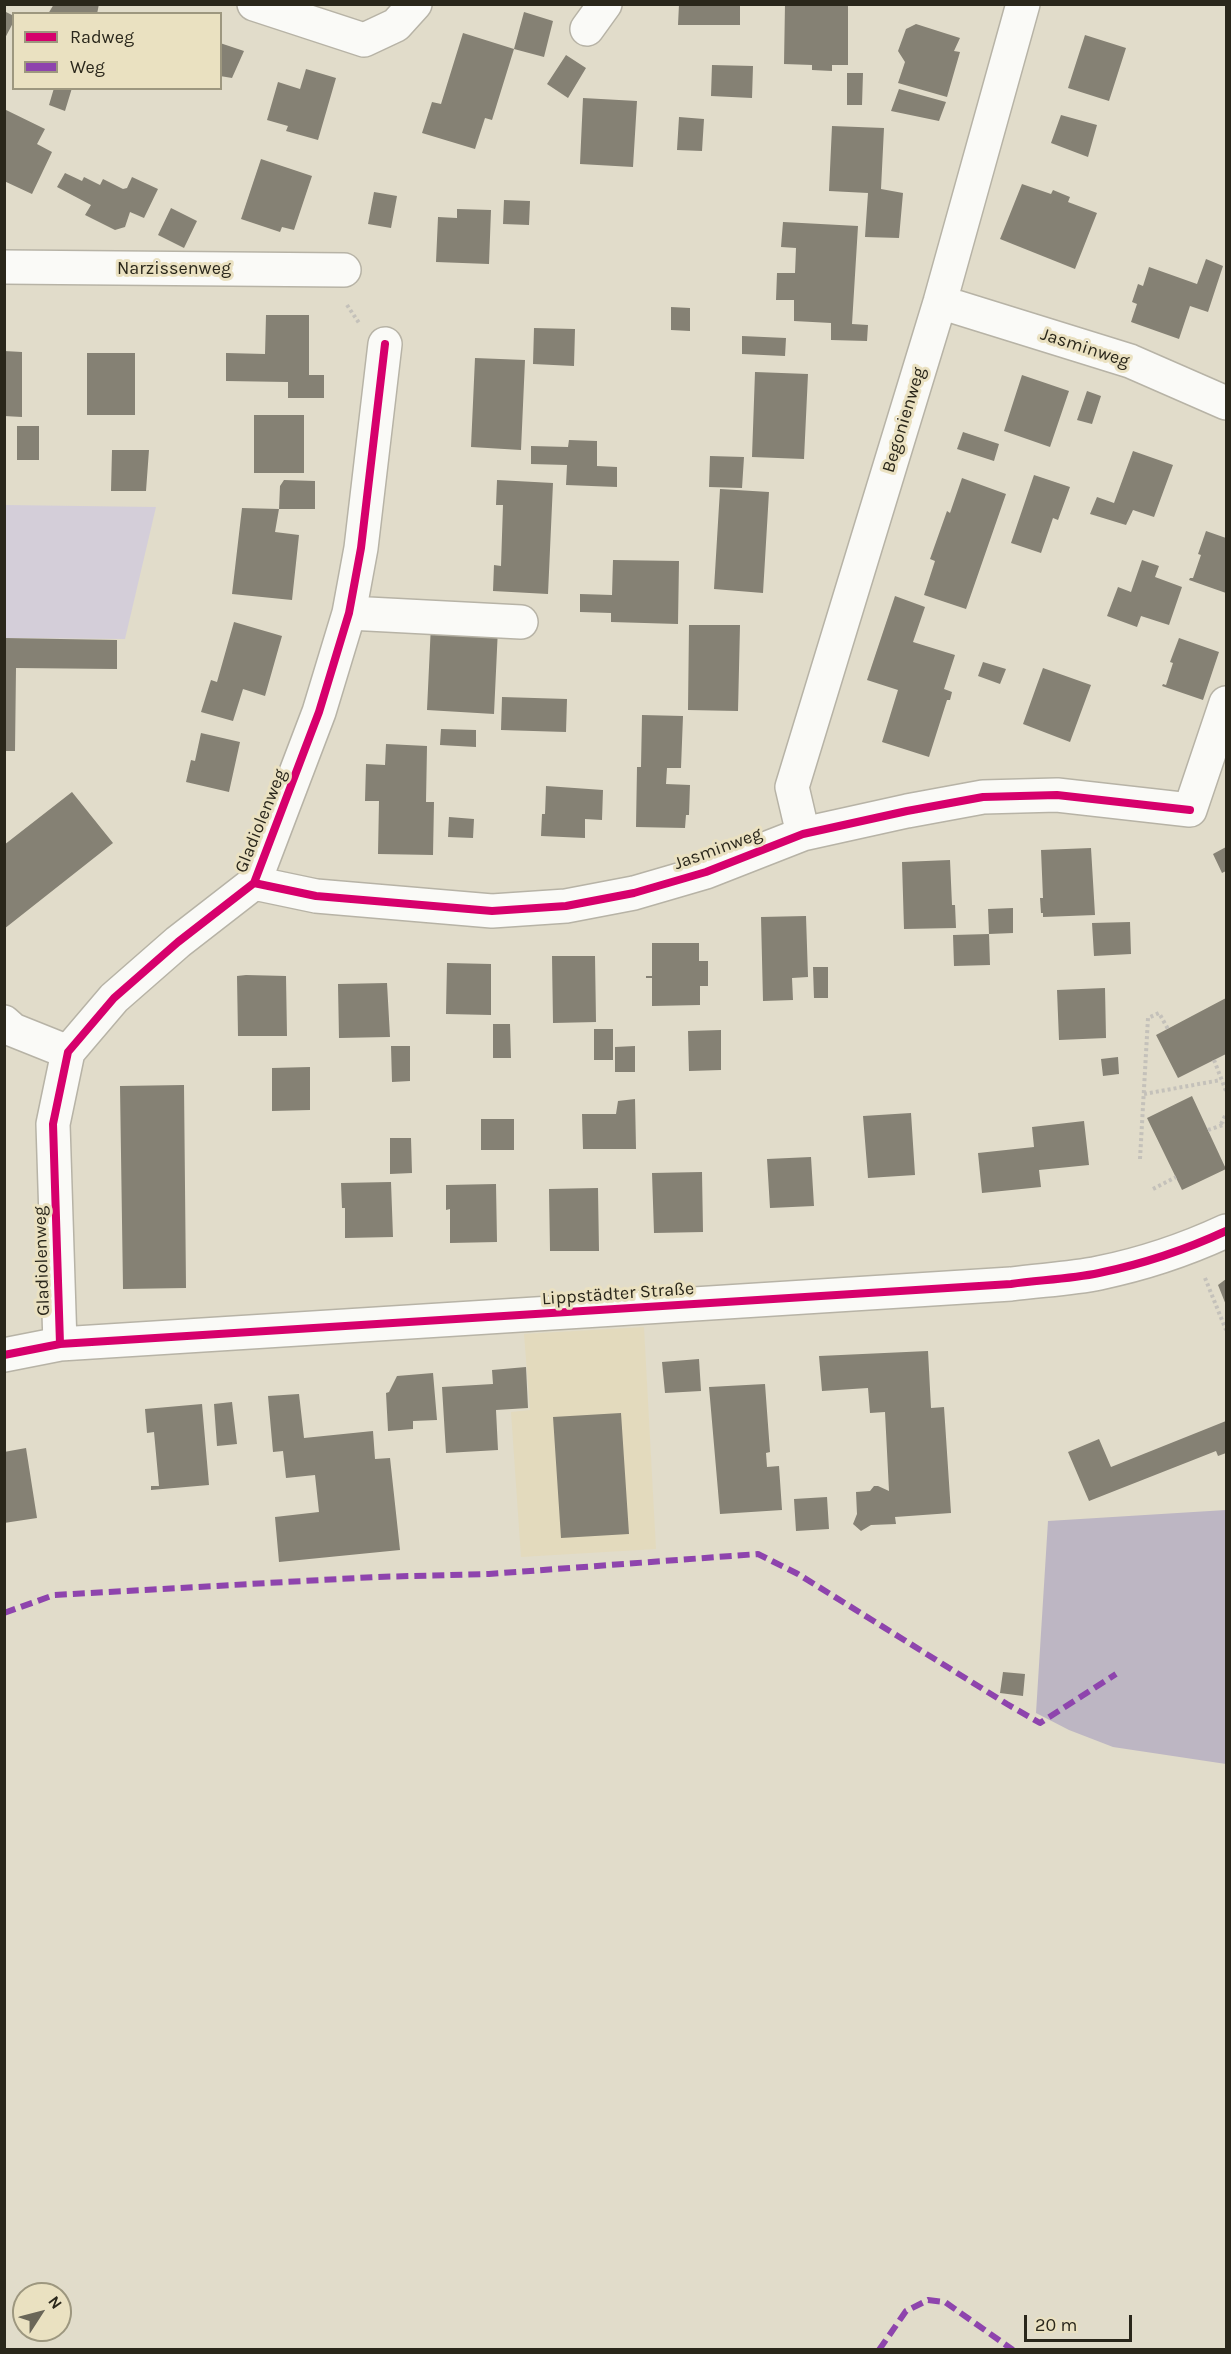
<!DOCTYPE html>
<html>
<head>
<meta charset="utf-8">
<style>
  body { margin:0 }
  #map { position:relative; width:1231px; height:2354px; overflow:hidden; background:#e1dcca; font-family:Karla,sans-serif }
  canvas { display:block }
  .frame { position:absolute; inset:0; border:6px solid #2a271b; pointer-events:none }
  .legend { position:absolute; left:12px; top:12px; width:210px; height:78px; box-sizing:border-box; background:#eae1c1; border:2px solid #9d977f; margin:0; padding:8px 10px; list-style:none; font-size:18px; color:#2a271b }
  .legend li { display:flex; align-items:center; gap:12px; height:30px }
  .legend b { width:30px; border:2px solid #9d977f }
  .north { position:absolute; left:12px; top:2282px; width:60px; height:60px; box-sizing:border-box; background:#eae1c1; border:2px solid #9d977f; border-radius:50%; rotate:54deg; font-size:16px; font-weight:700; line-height:24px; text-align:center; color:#2a271b }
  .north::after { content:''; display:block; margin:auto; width:21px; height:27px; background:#6a6658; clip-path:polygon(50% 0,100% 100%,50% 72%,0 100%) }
  .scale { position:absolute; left:1024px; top:2315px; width:108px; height:27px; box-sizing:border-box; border:3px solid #2a271b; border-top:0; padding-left:8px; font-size:18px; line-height:21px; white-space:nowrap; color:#2a271b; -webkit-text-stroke:4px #eae1c1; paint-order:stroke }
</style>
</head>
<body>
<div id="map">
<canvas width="1231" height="2354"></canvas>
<div class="frame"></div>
<ul class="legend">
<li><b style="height:8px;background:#d6006c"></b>Radweg</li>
<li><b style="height:8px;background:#8e44ad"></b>Weg</li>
</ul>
<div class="north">N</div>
<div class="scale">20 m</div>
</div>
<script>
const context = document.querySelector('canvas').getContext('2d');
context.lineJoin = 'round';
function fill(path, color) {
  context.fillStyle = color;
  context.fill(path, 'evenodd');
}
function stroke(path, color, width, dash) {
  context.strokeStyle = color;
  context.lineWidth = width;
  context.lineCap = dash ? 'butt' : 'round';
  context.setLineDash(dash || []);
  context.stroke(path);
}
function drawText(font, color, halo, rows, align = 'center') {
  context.font = font + ' Karla,sans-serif';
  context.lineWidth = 6;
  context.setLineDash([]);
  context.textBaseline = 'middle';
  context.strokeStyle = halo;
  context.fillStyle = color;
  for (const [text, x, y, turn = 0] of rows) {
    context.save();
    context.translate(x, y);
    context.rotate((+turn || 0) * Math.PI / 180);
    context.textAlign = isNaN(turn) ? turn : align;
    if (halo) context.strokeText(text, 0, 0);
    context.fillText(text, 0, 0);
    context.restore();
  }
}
const built = new Path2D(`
  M644,1327L656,1549L521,1557L511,1412L530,1410L524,1334Z`);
const green = new Path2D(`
  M5,505L156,507L125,639L5,638Z`);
const forest = new Path2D(`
  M1226,1510V1764L1113,1747L1069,1730L1036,1713L1048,1521Z`);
const building = new Path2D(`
  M54,4H99L97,14H48Z
  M679,4H740V25H678Z
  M785,4H848V65H832V71L812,70V65L784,64Z
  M4,11L14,16V21L4,40Z
  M524,12L553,21L544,57L514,49L492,120L485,118L475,149L422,133L432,102L441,104L463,33L514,49Z
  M916,24L960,38L954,51L960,52L947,97L898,83L905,62L898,51L906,29Z
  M1085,35L1126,48L1109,101L1068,88Z
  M220,43L244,51L232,78L220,76Z
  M566,55L586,68L568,98L547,84Z
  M712,65L753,66L752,98L711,96Z
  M306,69L336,78L318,140L286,131L288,126L267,120L278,82L300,89Z
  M847,73H863L862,105H847Z
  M54,88H72L65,111L49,105Z
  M899,89L946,102L939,121L891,111Z
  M583,98L637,101L633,167L580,164Z
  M4,109L45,129L37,144L52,152L32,194L4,181Z
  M1061,115L1097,125L1088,157L1051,143Z
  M679,117L704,119L702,151L677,150Z
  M832,126L884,128L881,189L903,193L899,238L865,237L868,193L829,191Z
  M261,159L312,176L294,230L282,227L280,232L241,219Z
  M65,173L82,181L84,177L100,185L103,179L123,189L127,188L132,177L158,189L144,218L130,212L125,227L115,230L85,215L91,205L57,187Z
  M1022,184L1051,194L1053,190L1070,197L1068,202L1097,213L1075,269L1000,239Z
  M374,192L397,196L391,228L368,224Z
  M504,200L530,201L529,225L503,224Z
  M171,208L197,221L184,248L158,235Z
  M457,209L491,210L489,264L436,262L438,217L457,218Z
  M783,222L858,226L852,324L868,325L867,341L831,340V323L794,321V300H776L777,273H795L796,248L781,247Z
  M1206,259L1223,266L1208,312L1190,306L1179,339L1131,322L1137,304L1132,302L1138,284L1143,286L1149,267L1197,284Z
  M671,307L690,308V331L671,330Z
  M266,315H309V375H324V398H288V382L226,381V353L265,354Z
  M534,328L575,329L574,366L533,364Z
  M742,336L786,338L785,356L742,354Z
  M4,351L22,352V417L4,416Z
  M87,353H135V415H87Z
  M475,358L525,360L521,450L471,447Z
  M755,372L808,374L804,459L752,457Z
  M1022,375L1069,391L1050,447L1004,431Z
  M1087,391L1101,396L1092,424L1077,420Z
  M254,415H304V473H254Z
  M17,426H39V460H17Z
  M963,432L999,444L994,461L957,449Z
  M569,440L597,441V466L617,467V487L566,485L567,465L531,464V446L568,447Z
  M112,450H149L146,491H111Z
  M1133,451L1173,465L1154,517L1133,510L1126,525L1090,514L1097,497L1114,503Z
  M710,456L744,457L742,488L709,487Z
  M1034,475L1070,487L1058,520L1053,518L1041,553L1011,543Z
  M962,478L1006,494L966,609L924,595L935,561L930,559L947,511L950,513Z
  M284,480L315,481V509H279L275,532L299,535L292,600L232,594L242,508L279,509L280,486Z
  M497,480L553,483L548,594L493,591L494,565L501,566L503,505H496Z
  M720,489L769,492L763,593L714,589Z
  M1206,531L1226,538V593L1189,580L1190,578H1193L1201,555L1198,554Z
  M613,560L679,561L678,624L611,622V613L580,612V594L612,595Z
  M1142,560L1159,566L1155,577L1182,587L1169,625L1141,616L1137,627L1107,616L1118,587L1131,592Z
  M895,596L925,607L913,642L955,655L944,689L952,692L950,700H947L929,757L882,742L898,690L867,680Z
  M234,622L282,636L265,696L243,689L233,721L201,712L211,680L217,682Z
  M431,624L498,628L494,714L427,710Z
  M689,625H740L738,711L688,710Z
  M4,638L117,640V669L16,668L15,751H4Z
  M1179,638L1219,652L1203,700L1162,686L1163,684L1166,685L1173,663L1170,662Z
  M983,662L1006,669L1000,684L978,676Z
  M1043,668L1091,685L1070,742L1023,724Z
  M502,697L567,699L566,732L501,730Z
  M642,715L683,716L681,768H667L666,784L690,785L689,815H686L685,828L636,827L637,767H641Z
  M441,729L476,730V747L440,745Z
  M201,733L240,742L229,792L186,782L191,760L195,761Z
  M386,744L427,746L426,802H434L433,855L378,854L379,801H365L366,764L385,765Z
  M546,786L603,790L602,820L585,819V838L541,836L542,814H545Z
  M72,792L113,843L4,929V845Z
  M449,817L474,819L473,838L448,837Z
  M1226,847V871L1222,873L1213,854Z
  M1091,848L1095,915L1043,917V913H1041L1040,898H1043L1041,850Z
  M950,860L952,905H955L956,928L904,929L902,862Z
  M1013,908V933L989,934L988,909Z
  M806,916L808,977L792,978L793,1000L763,1001L761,917Z
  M1130,922L1131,954L1094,956L1092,923Z
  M989,934L990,965L954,966L953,935Z
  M652,943H699V961H708V986H700V1005L652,1006V978H646V976H652Z
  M552,956H595L596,1022L553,1023Z
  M447,963L491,964V1015L446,1014Z
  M813,967H828V998H814Z
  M246,975L286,976L287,1036H238L237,976Z
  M387,983L390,1037L339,1038L338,984Z
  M1105,988L1106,1038L1059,1040L1057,990Z
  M1226,998V1054L1178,1078L1156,1035Z
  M493,1024H510L511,1058H493Z
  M594,1029H613V1060H594Z
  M721,1030V1070L689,1071L688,1031Z
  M391,1046H410V1081L392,1082Z
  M635,1046V1072H615V1047Z
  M1118,1057L1119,1074L1103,1076L1101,1059Z
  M310,1067V1110L272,1111V1068Z
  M184,1085L186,1288L123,1289L120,1086Z
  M1192,1096L1226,1169L1182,1190L1147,1118Z
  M635,1099L636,1149H583L582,1114H616L618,1101Z
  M911,1113L915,1175L868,1178L863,1116Z
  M481,1119H514V1150H481Z
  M1084,1121L1089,1165L1039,1170L1041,1187L982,1193L978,1153L1034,1147L1032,1127Z
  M390,1138H411L412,1173L390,1174Z
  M811,1157L814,1206L770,1208L767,1159Z
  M702,1172L703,1232L654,1233L652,1173Z
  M391,1182L393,1237L345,1238V1208H342L341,1183Z
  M496,1184L497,1242L450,1243V1209L446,1210V1185Z
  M598,1188L599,1251H550L549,1189Z
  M1226,1279V1305L1218,1285Z
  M928,1351L931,1408L944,1407L951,1513L895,1517L896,1524L871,1525L861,1531L853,1524L857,1514L856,1492L870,1491L874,1486H878L889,1491L885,1412L870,1413L868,1388L822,1391L819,1356Z
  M699,1359L701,1391L665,1393L662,1362Z
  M526,1367L528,1408L496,1410L498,1450L446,1453L442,1387L493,1384L492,1370Z
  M433,1373L437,1420L413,1421V1429L388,1431L386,1393L389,1392L397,1376Z
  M765,1384L770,1452L766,1453L767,1467L779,1466L782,1510L720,1514L709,1387Z
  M299,1394L304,1438L373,1431L375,1459L390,1458L400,1550L279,1562L275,1517L319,1512L315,1475L286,1478L283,1451L273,1452L268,1396Z
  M232,1402L237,1444L217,1446L214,1404Z
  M202,1404L209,1485L151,1490V1486H159L154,1432L147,1433L145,1409Z
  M621,1413L629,1534L561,1538L553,1417Z
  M1226,1421V1453L1218,1456L1216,1451L1089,1501L1068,1452L1099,1439L1111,1467Z
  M26,1448L37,1518L4,1523V1452Z
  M827,1497L829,1529L796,1531L794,1499Z
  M1003,1672L1025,1674L1023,1696L1000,1693Z`);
const path = new Path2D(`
  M347,305L359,323
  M1214,1060L1226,1091
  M1144,1094L1221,1080
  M1221,1124L1226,1114
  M1208,1130L1226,1124
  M1140,1159L1148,1018L1159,1013L1168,1029
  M1153,1189L1176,1177
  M1205,1278L1226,1330`);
const minor = new Path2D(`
  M254,4L364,40L396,25L415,4
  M587,29L605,4
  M4,267L344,270
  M940,302L1130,361L1226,403
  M349,613L521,622
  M803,834L792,787L940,302L1023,4
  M254,883L316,896L492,911L566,906L634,893L706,872L803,834L907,811L983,797L1057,795L1190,810L1226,703
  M4,1022L13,1030L68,1052
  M60,1344L53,1124L68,1052L114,998L178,942L254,883L319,712L349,613L361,548L385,344
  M4,1355L60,1344L1011,1284C1040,1280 1070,1279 1099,1273C1143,1264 1185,1250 1226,1231`);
const quiet = new Path2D(`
  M4,1613L54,1595L375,1577L489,1574L758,1554L798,1574L1007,1704L1040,1723L1116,1674
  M879,2350L906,2311L928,2300L945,2302L1013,2350`);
const cycleway = new Path2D(`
  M254,883L316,896L492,911L566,906L634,893L706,872L803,834L907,811L983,797L1057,795L1190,810
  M60,1344L53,1124L68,1052L114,998L178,942L254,883L319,712L349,613L361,548L385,344
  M4,1355L60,1344L1011,1284C1040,1280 1070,1279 1099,1273C1143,1264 1185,1250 1226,1231`);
const streetNames = [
  ["Narzissenweg",174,269],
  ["Jasminweg",1085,348,18],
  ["Begonienweg",904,420,-73],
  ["Gladiolenweg",261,821,-68],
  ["Jasminweg",718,849,-20],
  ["Gladiolenweg",42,1261,-92],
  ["Lippstädter Straße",618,1294,-4]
];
fill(built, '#e3dabd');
fill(green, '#d4ced9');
fill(forest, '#bdb6c3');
fill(building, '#858174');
stroke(minor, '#b7b3a6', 36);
stroke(path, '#c4c1ba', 4, [3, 3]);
stroke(minor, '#fafaf7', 33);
stroke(quiet, '#8e44ad', 6, [12, 6]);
stroke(cycleway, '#d6006c', 8);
drawText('18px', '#2a271b', '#eae1c1', streetNames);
</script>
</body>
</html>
